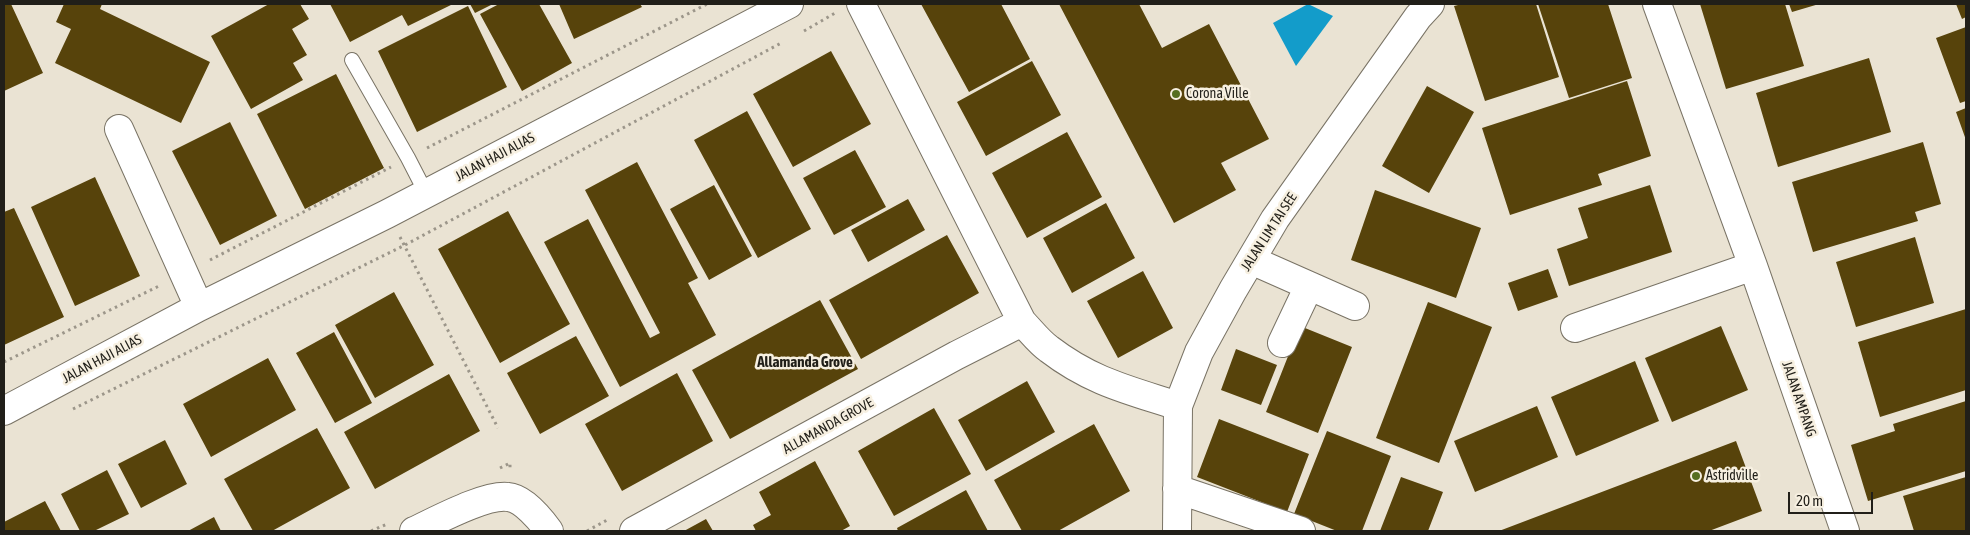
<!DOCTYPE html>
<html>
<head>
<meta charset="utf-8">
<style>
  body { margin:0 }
  #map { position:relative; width:1970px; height:535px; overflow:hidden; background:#eae3d3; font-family:"Asap Condensed",sans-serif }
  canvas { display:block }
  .frame { position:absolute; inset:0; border:5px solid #211f19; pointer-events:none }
  .scale { position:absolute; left:1788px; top:492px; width:85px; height:22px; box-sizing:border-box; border:2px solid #211f19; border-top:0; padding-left:6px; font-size:15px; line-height:18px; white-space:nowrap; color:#211f19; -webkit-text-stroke:4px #f7f0e1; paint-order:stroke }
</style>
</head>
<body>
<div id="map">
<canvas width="1970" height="535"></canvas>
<div class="frame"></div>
<div class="scale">20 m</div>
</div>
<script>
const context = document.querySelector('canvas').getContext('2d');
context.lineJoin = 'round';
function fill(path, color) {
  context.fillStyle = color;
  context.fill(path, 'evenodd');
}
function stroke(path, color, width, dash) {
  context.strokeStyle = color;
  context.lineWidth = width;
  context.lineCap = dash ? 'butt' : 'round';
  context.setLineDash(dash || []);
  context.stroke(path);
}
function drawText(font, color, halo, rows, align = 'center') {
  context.font = font + ' "Asap Condensed",sans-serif';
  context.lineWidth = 5;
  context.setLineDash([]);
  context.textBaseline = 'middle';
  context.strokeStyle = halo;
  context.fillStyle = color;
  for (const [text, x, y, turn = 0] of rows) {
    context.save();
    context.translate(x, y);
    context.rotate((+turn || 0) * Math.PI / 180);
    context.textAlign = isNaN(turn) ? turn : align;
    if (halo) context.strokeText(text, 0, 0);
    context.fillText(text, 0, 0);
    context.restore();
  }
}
const water = new Path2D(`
  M1308,4L1333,16L1296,66L1273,23Z`);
const building = new Path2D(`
  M4,4H11L43,73L4,91Z
  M64,4H102L100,9L210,62L181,123L55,63L71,29L56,22Z
  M269,4H300L309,19L292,29L307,55L293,63L303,80L251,109L211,36Z
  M330,4H453L408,26L402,15L350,42Z
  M470,4H493L475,13Z
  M499,4H539L572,63L522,91L480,14Z
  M559,4H640L642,7L574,39Z
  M921,4H1001L1030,59L969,92Z
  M1059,4H1139L1162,48L1209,24L1269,139L1221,163L1236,190L1174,223Z
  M1462,4H1536L1559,77L1485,101L1454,6Z
  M1538,4H1608L1632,78L1569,98Z
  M1700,4H1785L1804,66L1726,89Z
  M1789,4H1819L1792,12Z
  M1956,4H1966V17L1962,19Z
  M468,6L507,87L417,132L378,51Z
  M1966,27V101L1960,103L1936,38Z
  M831,51L871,124L793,167L753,94Z
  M1869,58L1891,132L1778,167L1756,93Z
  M1032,61L1061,115L986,156L957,102Z
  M336,74L384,168L305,209L257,114Z
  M1627,81L1651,156L1598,174L1602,185L1510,215L1482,128Z
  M1427,86L1474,112L1429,193L1382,166Z
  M1966,108V140L1956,112Z
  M747,111L811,229L758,258L694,140Z
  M230,122L277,216L220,245L172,151Z
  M1067,132L1102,197L1027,238L992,173Z
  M1923,142L1941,204L1915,212L1918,221L1813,252L1792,182Z
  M855,150L886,207L834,235L803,178Z
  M637,162L698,278L688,283L716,335L620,387L544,242L588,219L650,338L660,333L585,190Z
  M95,177L140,276L75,306L31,207Z
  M714,185L752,256L709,280L670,209Z
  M1650,185L1672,252L1569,286L1557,249L1588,238L1578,208Z
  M1375,190L1481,228L1456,298L1351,260Z
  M908,199L925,230L868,262L851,230Z
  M1106,203L1135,258L1072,293L1043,238Z
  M14,208L64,317L4,345V212Z
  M508,211L570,324L500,363L438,249Z
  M947,235L979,293L861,359L829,300Z
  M1915,237L1934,303L1856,327L1836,262Z
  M1548,269L1558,297L1518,311L1508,283Z
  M1143,271L1173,328L1118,358L1087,301Z
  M394,292L434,365L375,398L335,325Z
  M820,300L858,369L730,439L692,370Z
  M1428,302L1492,327L1439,463L1376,438Z
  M1966,309V390L1880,417L1858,342Z
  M1300,326L1352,347L1318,433L1266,412Z
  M1721,326L1748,390L1672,422L1645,358Z
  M334,332L372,403L335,423L296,353Z
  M576,336L609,396L540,434L507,373Z
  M1236,349L1277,365L1261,405L1221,390Z
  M268,358L296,410L211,457L183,404Z
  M1635,361L1659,421L1576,456L1551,397Z
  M677,373L713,441L622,491L585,424Z
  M449,374L480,431L375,489L344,432Z
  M1027,381L1055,432L986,471L958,420Z
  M1966,401V471L1868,501L1851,445L1895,431L1893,424Z
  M1537,406L1558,457L1475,492L1454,441Z
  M934,408L971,474L894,516L858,451Z
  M1219,419L1309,454L1287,512L1197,477Z
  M1094,424L1130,491L1058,531H1022L994,480Z
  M317,428L350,488L272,531H253L224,479Z
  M1327,431L1391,456L1362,531H1337L1294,514Z
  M165,440L187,484L141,508L118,464Z
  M1736,441L1762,511L1709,531H1499Z
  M815,461L850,526L841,531H756L753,525L771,515L759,492Z
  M107,470L129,514L94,531H80L61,494Z
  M1401,477L1443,492L1428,531H1380Z
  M1966,477V530L1914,531L1903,496Z
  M966,490L988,531H898L897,528Z
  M45,501L61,531H4V522Z
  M214,517L221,531H188Z
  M706,519L713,531H684Z`);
const path = new Path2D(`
  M804,31L835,13
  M427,148L707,4
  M400,237L498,428
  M210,260L391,167
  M4,362L159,286
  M73,409L405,245L783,42
  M500,468L510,463V470
  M371,531L387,524
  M587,531L609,519`);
const lane = new Path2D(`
  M352,60L408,158L426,193`);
const street = new Path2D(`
  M861,4L1022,322C1031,331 1039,342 1049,349C1092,382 1129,390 1178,406
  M1657,4L1753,266L1845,531
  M119,129L199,307
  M1251,260L1355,306
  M1575,328L1753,266
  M1282,343L1309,286
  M4,411L199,307L387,214L789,4
  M1177,489L1301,531
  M414,531C436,521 485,494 508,497C523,498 541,520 549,531
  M634,531L957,355L1022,322
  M1177,531L1178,406L1199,352L1233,290L1275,219L1418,17L1430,4`);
const markers = [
  [1176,94,5,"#566e1f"],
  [1696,476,5,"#566e1f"]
];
const poiNames = [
  ["Corona Ville",1186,94],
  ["Astridville",1706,476]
];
const streetNames = [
  ["JALAN HAJI ALIAS",495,157,-28],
  ["JALAN LIM TAI SEE",1269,232,-57],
  ["JALAN HAJI ALIAS",102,359,-28],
  ["JALAN AMPANG",1799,399,71],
  ["ALLAMANDA GROVE",828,426,-29]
];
const neighbourhoodNames = [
  ["Allamanda Grove",805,362]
];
fill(water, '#139cca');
fill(building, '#57430b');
stroke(lane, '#797365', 16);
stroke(street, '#797365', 30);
stroke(path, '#9c968a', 3, [2.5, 4]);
stroke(lane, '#fff', 14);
stroke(street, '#fff', 28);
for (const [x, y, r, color] of markers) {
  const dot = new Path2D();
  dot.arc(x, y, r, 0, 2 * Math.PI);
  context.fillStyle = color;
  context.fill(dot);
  stroke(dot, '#f7f0e1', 2);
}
drawText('14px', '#211f19', '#f7f0e1', poiNames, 'left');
drawText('14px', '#211f19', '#f7f0e1', streetNames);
drawText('bold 15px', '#211f19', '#f7f0e1', neighbourhoodNames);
</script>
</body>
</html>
